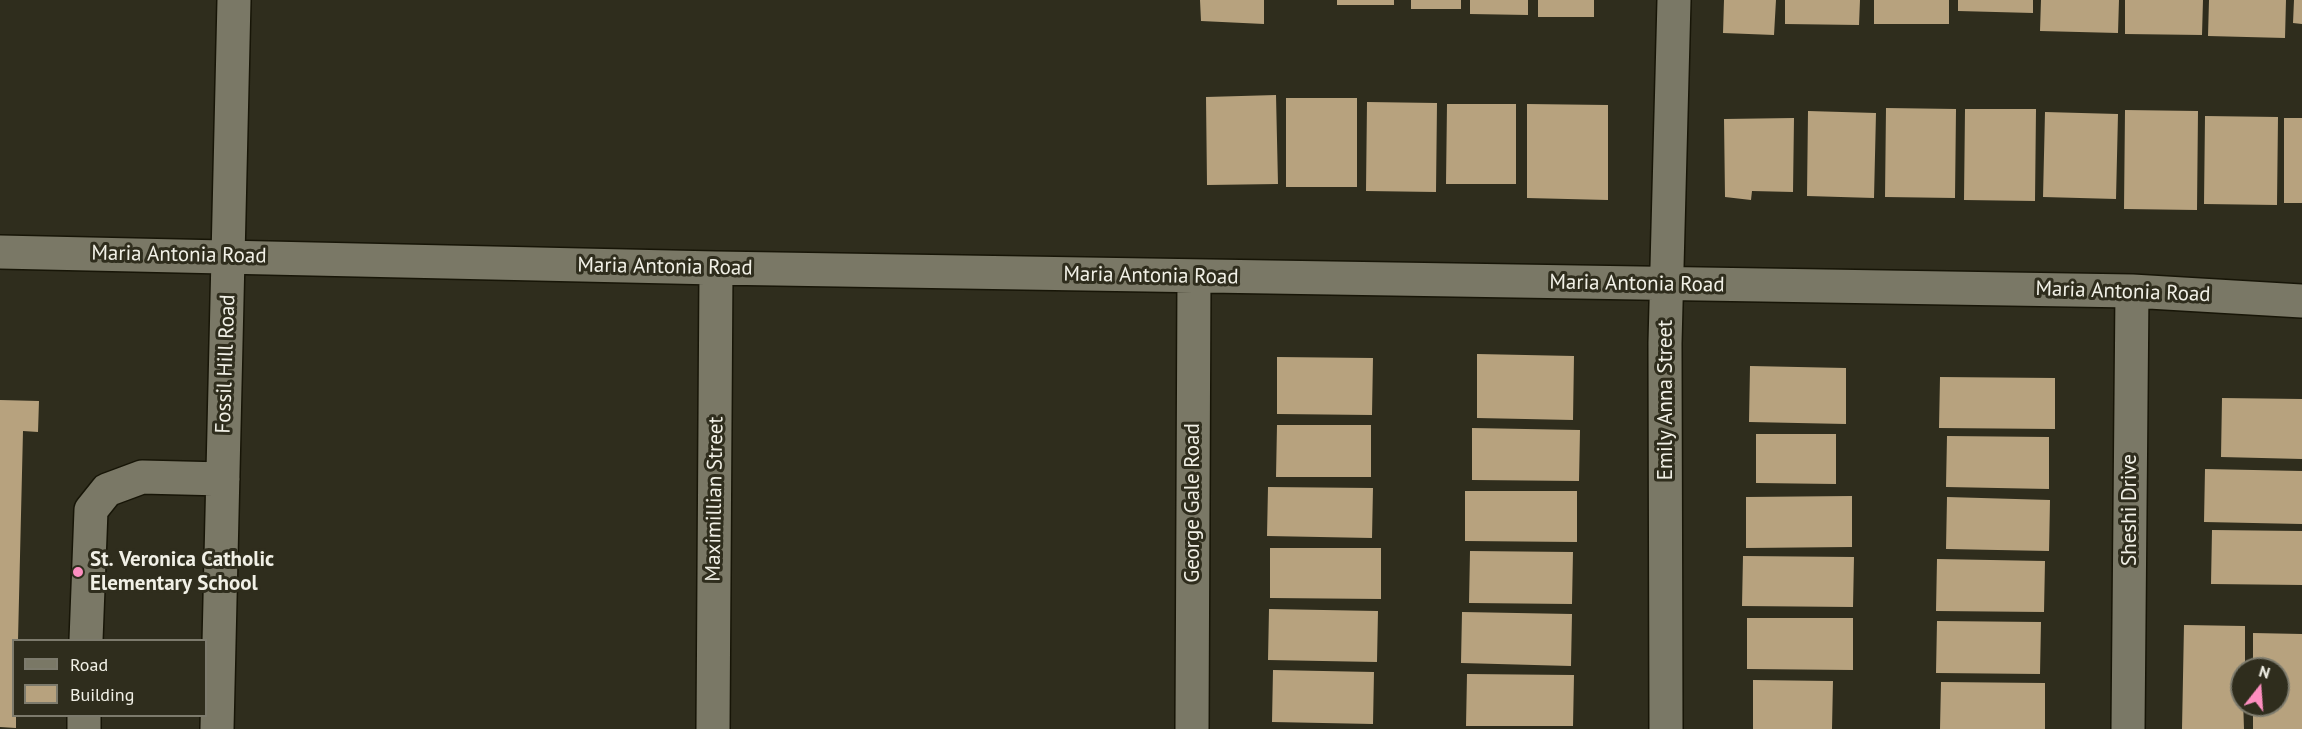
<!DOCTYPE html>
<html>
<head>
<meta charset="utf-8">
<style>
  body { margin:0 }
  #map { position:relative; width:2302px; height:729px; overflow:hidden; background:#2f2d1d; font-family:"PT Sans",sans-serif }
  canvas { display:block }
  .legend { position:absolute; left:12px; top:639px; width:195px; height:78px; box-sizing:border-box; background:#2f2d1d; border:2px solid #7d7b6d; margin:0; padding:8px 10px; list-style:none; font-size:18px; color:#f1f0e6 }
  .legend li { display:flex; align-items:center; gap:12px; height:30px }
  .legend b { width:30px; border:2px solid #7d7b6d }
  .north { position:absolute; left:2230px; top:657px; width:60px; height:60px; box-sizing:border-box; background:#2f2d1d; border:2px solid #7d7b6d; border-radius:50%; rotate:17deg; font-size:16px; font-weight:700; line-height:24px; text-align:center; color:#f1f0e6 }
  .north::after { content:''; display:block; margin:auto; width:21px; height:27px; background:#fd8ec0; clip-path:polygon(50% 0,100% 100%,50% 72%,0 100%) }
</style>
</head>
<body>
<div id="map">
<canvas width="2302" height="729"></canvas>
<ul class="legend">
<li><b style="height:8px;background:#7a7866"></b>Road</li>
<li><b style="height:16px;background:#b7a27e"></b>Building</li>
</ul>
<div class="north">N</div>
</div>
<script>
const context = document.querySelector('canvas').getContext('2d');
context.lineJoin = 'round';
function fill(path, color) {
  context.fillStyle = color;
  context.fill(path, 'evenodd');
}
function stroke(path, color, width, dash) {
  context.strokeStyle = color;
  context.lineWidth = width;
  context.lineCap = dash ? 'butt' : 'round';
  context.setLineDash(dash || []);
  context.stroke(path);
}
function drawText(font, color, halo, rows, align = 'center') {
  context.font = font + ' "PT Sans",sans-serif';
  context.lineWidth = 6;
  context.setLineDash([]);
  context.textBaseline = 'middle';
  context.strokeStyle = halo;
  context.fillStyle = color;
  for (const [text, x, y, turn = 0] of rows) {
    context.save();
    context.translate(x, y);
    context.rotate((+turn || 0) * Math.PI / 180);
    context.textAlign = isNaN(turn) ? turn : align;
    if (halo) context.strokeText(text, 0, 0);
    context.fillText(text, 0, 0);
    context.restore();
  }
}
const building = new Path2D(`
  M1200,0H1264V24L1201,21Z
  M1337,0H1394V5H1337Z
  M1411,0H1461V9H1411Z
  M1470,0H1528V15L1470,14Z
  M1538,0H1594V17H1538Z
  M1724,0H1776L1774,35L1723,33Z
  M1785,0H1860L1859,25L1785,24Z
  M1874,0H1949V24H1874Z
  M1958,0H2033V13L1958,11Z
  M2041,0H2119L2118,33L2040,31Z
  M2125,0H2203L2202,35L2125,34Z
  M2209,0H2286L2285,38L2208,36Z
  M2294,0H2302V24L2293,23Z
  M1276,95L1278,184L1207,185L1206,97Z
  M1286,98H1357V187H1286Z
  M1367,102L1437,103L1436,192L1366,191Z
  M1447,104H1516V184H1446Z
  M1527,104L1608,105V200L1527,198Z
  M1886,108L1956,109L1955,198L1885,197Z
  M1965,109H2036L2035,201L1964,200Z
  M2125,110L2198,111L2197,210L2124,209Z
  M1808,111L1876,113L1874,198L1807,196Z
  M2045,112L2118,114L2116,199L2043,197Z
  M2205,116L2278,117L2277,205L2204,204Z
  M1794,118L1793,192L1752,191L1751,200L1725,197L1724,119Z
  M2284,118H2302V203H2284Z
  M1477,354L1574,356L1573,420L1477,418Z
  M1277,357L1373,358L1372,415L1277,414Z
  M1750,366L1846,368V424L1749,422Z
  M1940,377L2055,378V429L1939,428Z
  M2222,398L2302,399V459L2221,457Z
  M0,400L39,401L38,432L23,431L18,640H14V716H16V728L0,727Z
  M1277,425H1371V477H1276Z
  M1472,428L1580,430L1579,481L1472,480Z
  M1756,434H1836V484L1756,483Z
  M1947,436L2049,437V489L1946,487Z
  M2205,469L2302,471V524L2204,522Z
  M1268,487L1373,488L1372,538L1267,536Z
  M1465,491H1577V542L1465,541Z
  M1852,496V547L1746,548V497Z
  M1947,497L2050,500L2049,551L1946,549Z
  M2212,530L2302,531V585L2211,584Z
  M1270,548H1381V599L1270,598Z
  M1470,551L1573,552L1572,604L1469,603Z
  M1743,556L1854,557L1853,607L1742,606Z
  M1937,559L2045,561L2044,612L1936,611Z
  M1269,609L1378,611L1377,662L1268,660Z
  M1462,612L1572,614L1571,666L1461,663Z
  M1747,618H1853V670L1747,669Z
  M1937,621L2041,622L2040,674L1936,673Z
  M2184,625L2245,626V669H2242L2244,729H2182Z
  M2253,633L2302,634V729H2253V705H2278V669H2253Z
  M1273,670L1374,672L1373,724L1272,722Z
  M1467,674L1574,675L1573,726H1466Z
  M1753,680L1833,681L1832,729H1753Z
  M1941,682L2045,683V729H1940Z`);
const minor = new Path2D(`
  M0,252L716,268L2132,291L2302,301
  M86,640L91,510L107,490L142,477L223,479
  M84,729V716
  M217,729L234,0
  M713,729L716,268
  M1192,729L1194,276
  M1666,729L1665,343L1674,0
  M2128,729L2132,291`);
const markers = [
  [78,572,6,"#fd8ec0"]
];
const streetNames = [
  ["Maria Antonia Road",179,255,1],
  ["Maria Antonia Road",665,267,1],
  ["Maria Antonia Road",1151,276,1],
  ["Maria Antonia Road",1637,284,1],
  ["Maria Antonia Road",2123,292,2],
  ["Fossil Hill Road",226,364,-88],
  ["Emily Anna Street",1666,400,-90],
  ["Maximillian Street",715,499,-89],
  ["George Gale Road",1193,503,-90],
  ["Sheshi Drive",2130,510,-90]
];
const poiNames = [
  ["St. Veronica Catholic",90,560],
  ["Elementary School",90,584]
];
fill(building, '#b7a27e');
stroke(minor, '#171507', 36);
stroke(minor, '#7a7866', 33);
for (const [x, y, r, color] of markers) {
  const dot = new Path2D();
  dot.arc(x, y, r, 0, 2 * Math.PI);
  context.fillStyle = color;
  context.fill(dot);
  stroke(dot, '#2f2d1d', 2);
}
drawText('21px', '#f1f0e6', '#2f2d1d', streetNames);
drawText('bold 21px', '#f1f0e6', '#2f2d1d', poiNames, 'left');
</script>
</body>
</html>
